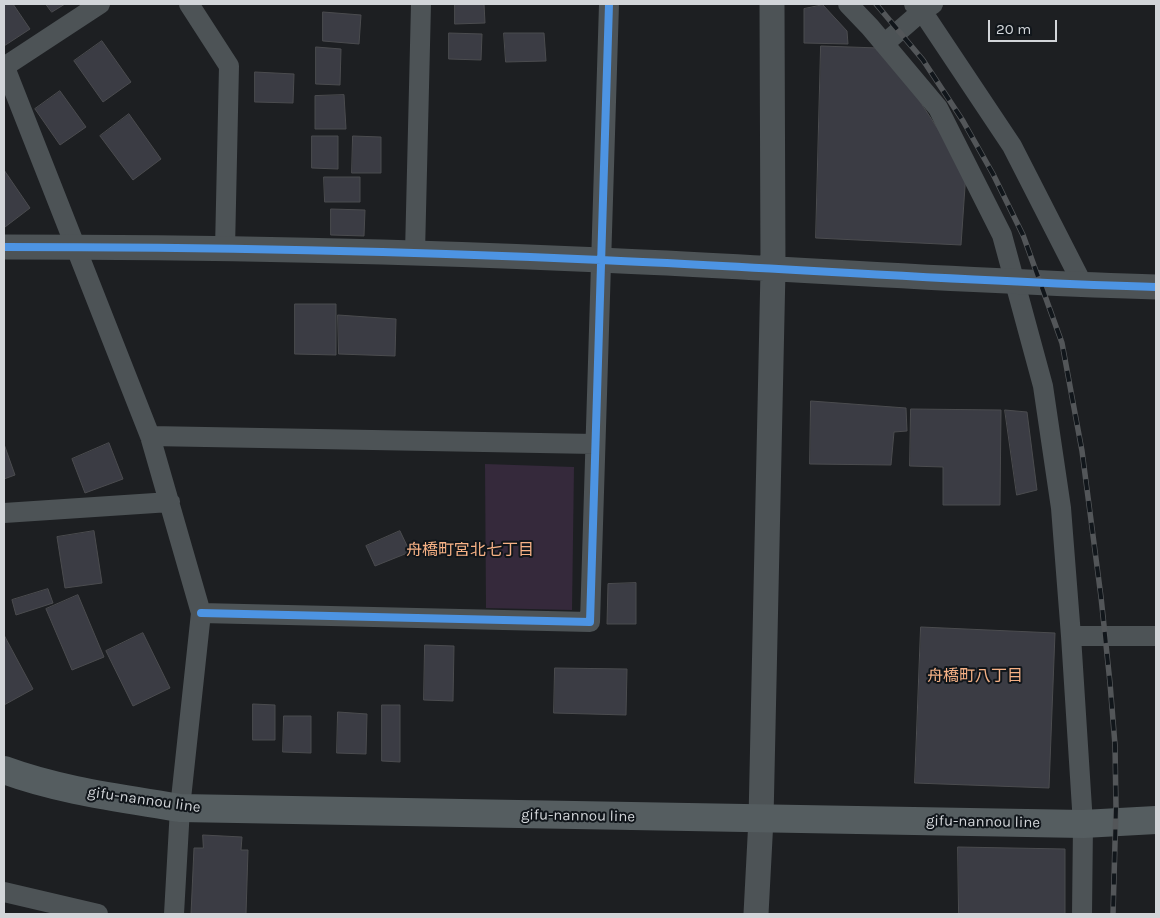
<!DOCTYPE html>
<html>
<head>
<meta charset="utf-8">
<style>
  body { margin:0 }
  #map { position:relative; width:1160px; height:918px; overflow:hidden; background:#1d1f22; font-family:Karla,sans-serif }
  canvas { display:block }
  .frame { position:absolute; inset:0; border:5px solid #d2d5d9; pointer-events:none }
  .scale { position:absolute; left:988px; top:20px; width:69px; height:22px; box-sizing:border-box; border:2px solid #d2d5d9; border-top:0; padding-left:6px; font-size:15px; line-height:18px; white-space:nowrap; color:#d2d5d9; -webkit-text-stroke:4px #11161b; paint-order:stroke }
</style>
</head>
<body>
<div id="map">
<canvas width="1160" height="918"></canvas>
<div class="frame"></div>
<div class="scale">20 m</div>
</div>
<script>
const context = document.querySelector('canvas').getContext('2d');
context.lineJoin = 'round';
function fill(path, color) {
  context.fillStyle = color;
  context.fill(path, 'evenodd');
}
function stroke(path, color, width, dash) {
  context.strokeStyle = color;
  context.lineWidth = width;
  context.lineCap = dash ? 'butt' : 'round';
  context.setLineDash(dash || []);
  context.stroke(path);
}
function drawText(font, color, halo, rows, align = 'center') {
  context.font = font + ' Karla,"Noto Sans JP",sans-serif';
  context.lineWidth = 4;
  context.setLineDash([]);
  context.textBaseline = 'middle';
  context.strokeStyle = halo;
  context.fillStyle = color;
  for (const [text, x, y, turn = 0] of rows) {
    context.save();
    context.translate(x, y);
    context.rotate((+turn || 0) * Math.PI / 180);
    context.textAlign = isNaN(turn) ? turn : align;
    if (halo) context.strokeText(text, 0, 0);
    context.fillText(text, 0, 0);
    context.restore();
  }
}
const green = new Path2D(`
  M485,464L574,467L572,610L486,608Z`);
const building = new Path2D(`
  M4,4H13L30,29L4,46Z
  M46,4H65L52,12Z
  M455,4H484L485,23L455,24Z
  M823,5L847,31L848,44L804,43V9Z
  M323,12L361,15L359,44L323,41Z
  M449,33L482,34L481,60L449,59Z
  M504,33H544L546,61L506,62Z
  M102,41L131,82L103,102L74,61Z
  M821,46L879,48L904,77L966,172L961,245L816,238Z
  M316,47L341,49L340,85L316,84Z
  M255,72L294,74L293,103L255,102Z
  M60,91L86,127L60,145L35,109Z
  M344,95L346,129H315V96Z
  M129,114L161,159L133,180L100,136Z
  M312,136H338V169L312,168Z
  M353,136L381,137V173H352Z
  M4,170L30,208L5,227L4,225Z
  M324,177H360V202H325Z
  M331,209L365,210L364,236L331,235Z
  M295,304H336V355L295,354Z
  M338,315L396,319L395,356L339,354Z
  M811,401L906,408L907,431L894,432L891,465L810,464Z
  M911,409L1001,410L1000,505H943V467L910,466Z
  M1005,410L1027,412L1037,490L1017,495Z
  M109,443L123,479L85,493L72,459Z
  M4,444L15,475L4,479Z
  M94,531L102,583L65,588L57,537Z
  M400,531L410,552L375,566L366,546Z
  M636,583V624H607L608,584Z
  M48,589L53,603L16,615L12,600Z
  M78,595L104,657L72,670L46,609Z
  M921,627L1055,633L1049,788L915,783Z
  M143,633L170,688L133,706L106,651Z
  M4,635L33,689L4,705Z
  M425,645L454,646L453,701L424,700Z
  M555,668L627,669L626,715L554,713Z
  M253,704L275,705V740H253Z
  M382,705H400V762L382,761Z
  M338,712L367,714L366,754L337,753Z
  M284,716H311V753L283,752Z
  M203,835L242,837L241,850H248L246,914H191L194,848H203Z
  M958,847L1065,849V914H959Z`);
const minor = new Path2D(`
  M189,4L229,66L225,249
  M848,4L870,27L938,108L1002,235L1043,386L1061,508L1071,636L1083,824L1082,914
  M914,4L922,11L1012,146L1083,285
  M884,44L922,11L933,4
  M4,65L150,436L201,613L180,808L174,914
  M4,67L100,4
  M415,253L421,4
  M150,436L595,444
  M4,513L170,502
  M201,613L590,622L609,4
  M1071,636H1156
  M4,892L98,914`);
const tertiary = new Path2D(`
  M4,247C203,247 402,251 601,260C786,268 971,282 1156,287
  M756,914L761,819L773,270L772,4`);
const primary = new Path2D(`
  M4,770C61,791 121,798 180,808L1083,824L1156,820`);
const rail = new Path2D(`
  M876,4L923,60L963,121L993,174L1023,235L1062,343L1082,451L1101,597L1110,683L1115,745L1116,807L1113,914`);
const cycleway = new Path2D(`
  M4,247C203,247 402,251 601,260C786,268 971,282 1156,287
  M201,613L590,622L609,4`);
const streetNames = [
  ["gifu-nannou line",144,800,8],
  ["gifu-nannou line",578,816,1],
  ["gifu-nannou line",983,822,1]
];
const neighbourhoodNames = [
  ["舟橋町宮北七丁目",470,550],
  ["舟橋町八丁目",975,676]
];
fill(green, '#35293b');
fill(building, '#3b3c44');
stroke(building, '#4b4c4f', 1);
stroke(minor, '#4d5356', 20);
stroke(tertiary, '#4d5356', 25);
stroke(primary, '#555d60', 28);
stroke(rail, '#535659', 5.5);
stroke(rail, '#11161b', 4, [11]);
stroke(cycleway, '#4d94e3', 8);
drawText('15px', '#d2d5d9', '#11161b', streetNames);
drawText('16px', '#f6b185', '#11161b', neighbourhoodNames);
</script>
</body>
</html>
